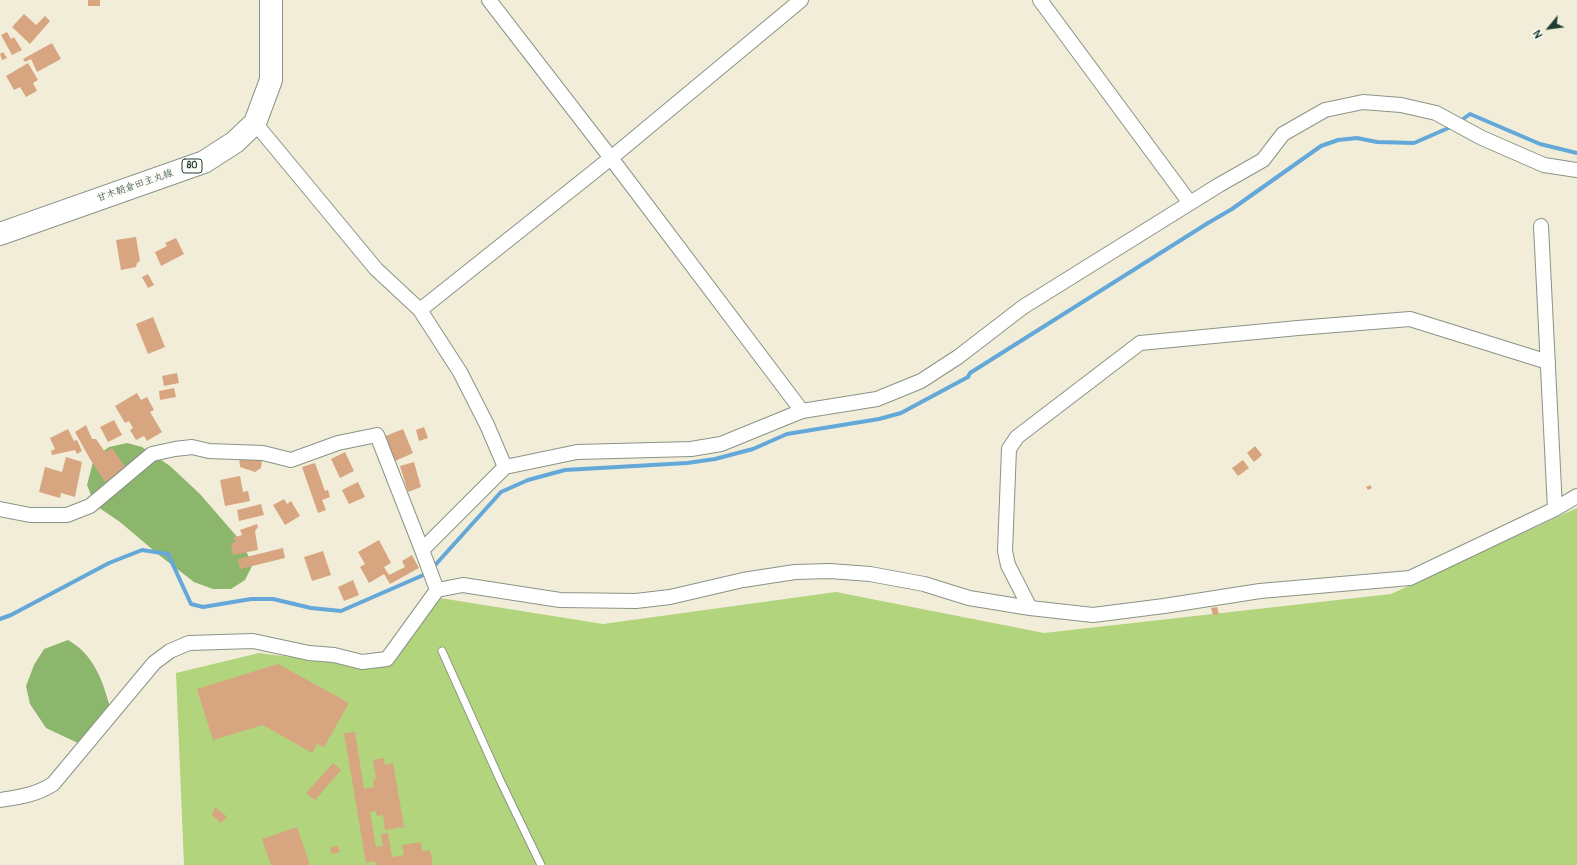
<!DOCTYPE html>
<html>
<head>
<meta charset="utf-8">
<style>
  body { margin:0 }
  #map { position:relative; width:1577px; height:865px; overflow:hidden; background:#f2edd8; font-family:Pangolin,sans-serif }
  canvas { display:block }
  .north { position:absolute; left:1529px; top:8px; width:40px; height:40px; -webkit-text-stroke:3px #fdfcf7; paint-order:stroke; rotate:241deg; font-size:11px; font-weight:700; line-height:16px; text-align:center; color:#1f3d34 }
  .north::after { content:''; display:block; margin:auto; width:14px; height:18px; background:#1f3d34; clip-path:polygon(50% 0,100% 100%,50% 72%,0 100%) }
</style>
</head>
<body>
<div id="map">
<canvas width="1577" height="865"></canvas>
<div class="north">N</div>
</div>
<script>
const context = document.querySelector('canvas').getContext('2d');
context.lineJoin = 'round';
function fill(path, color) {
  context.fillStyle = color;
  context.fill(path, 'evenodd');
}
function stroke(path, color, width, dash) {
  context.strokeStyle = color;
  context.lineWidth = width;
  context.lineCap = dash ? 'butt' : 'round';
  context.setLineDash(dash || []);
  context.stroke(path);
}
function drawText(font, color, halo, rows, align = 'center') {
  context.font = font + ' Pangolin,"Klee One",sans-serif';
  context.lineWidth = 3;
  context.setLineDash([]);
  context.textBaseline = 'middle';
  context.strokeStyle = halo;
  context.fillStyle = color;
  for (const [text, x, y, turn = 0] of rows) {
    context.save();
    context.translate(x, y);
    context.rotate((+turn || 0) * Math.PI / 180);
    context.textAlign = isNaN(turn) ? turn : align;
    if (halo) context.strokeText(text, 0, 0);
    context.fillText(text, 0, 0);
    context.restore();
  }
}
const green = new Path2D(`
  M1577,508V865H184L176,673L259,653L379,668L440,598L603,624L836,592L1044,633L1391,594Z`);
const forest = new Path2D(`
  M127,443L142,447L170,466L200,494L239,539L253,564L245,580L231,589H213L194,582L159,555L120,522L95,505L87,485L94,458L109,447Z
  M68,640C94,655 102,679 110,707L80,744L46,728L30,704L26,686L34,665L44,649Z`);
const stream = new Path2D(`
  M1459,122L1470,114L1540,144L1577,153
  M0,619L11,615L109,563L142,550L168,554L191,604L203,607L251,599H273L311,608L341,611L428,573L501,492L528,480L565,470L687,463L715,459L753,449L787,434L879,419L901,413L968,377L970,373L1208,223L1232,209L1321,146L1338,140L1357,138L1377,142L1414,143L1453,126`);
const building = new Path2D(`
  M88,0H100V6H88Z
  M24,14L36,25L45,16L50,21L30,44L12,27Z
  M7,32L11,39L14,37L22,50L12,55L1,35Z
  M52,43L61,59L37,72L31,59L25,62L23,59Z
  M3,52L7,58L2,60L0,54Z
  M28,63L38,80L33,83L37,91L26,97L20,87L14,90L6,76Z
  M136,237L140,261L137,263L136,267L121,270L116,240Z
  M176,238L184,254L161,266L155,252L167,246L165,243Z
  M148,274L154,285L148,288L142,277Z
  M153,317L165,347L148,354L136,324Z
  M177,373L179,383L164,386L162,376Z
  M174,388L176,397L160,400L159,391Z
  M137,393L141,400L147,397L154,410L150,412L162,432L147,441L144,436L136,440L130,430L133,428L129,421L125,423L115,406Z
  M114,420L122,435L108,442L100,427Z
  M86,425L92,439H96L105,452L112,448L126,468L105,482L90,459L75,432Z
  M424,427L428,438L419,441L416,430Z
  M68,429L74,441L77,440L82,451L77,454L75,450L52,455L51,451L55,449L50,438Z
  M403,429L413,453L393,462L383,437Z
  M1255,446L1262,455L1254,462L1247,453Z
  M345,452L354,471L340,478L331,459Z
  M239,456L262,459L261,468L255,472L240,467Z
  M66,457L82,462L75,497L61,493L60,498L39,492L45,467L62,472Z
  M1243,460L1249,468L1238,476L1232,468Z
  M414,462L421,487L408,492L400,466Z
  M315,463L325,491L328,490L330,497L322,500L326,510L318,513L302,467Z
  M240,476L243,492L248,491L250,501L225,506L220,480Z
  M358,482L365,497L349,504L342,490Z
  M1370,485L1372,488L1368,490L1366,487Z
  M284,499L287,504L291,501L300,516L285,525L273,505Z
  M261,504L264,515L239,521L237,510Z
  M257,524L258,527L255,531L258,550L233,555L231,543L236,542L233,538L242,535L240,530Z
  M379,540L391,563L384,567L389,575L405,567L402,561L412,555L419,568L390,584L384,574L369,583L360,567L365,564L358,552Z
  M283,548L285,558L240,569L238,559Z
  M323,551L331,575L312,581L304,557Z
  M353,580L359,595L344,601L338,587Z
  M1217,607L1219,614L1213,615L1211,608Z
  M278,664L349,703L324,747L317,744L312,753L263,725L213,740L197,689Z
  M355,732L364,789L374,787L373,780L376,779L373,760L384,758L385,765L393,763L404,827L385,830L383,815L377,816L376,811L370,812L376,847L383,846L381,834L388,833L392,857L404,855L402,845L421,842L422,851L430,850L433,865H376L375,861L366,863L344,733Z
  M333,763L341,770L315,800L306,793Z
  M215,807L227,817L221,823L212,815Z
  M297,827L310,865H271L262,839Z
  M338,846L340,852L331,854L330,847Z`);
const service = new Path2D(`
  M442,651L500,780L541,865`);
const minor = new Path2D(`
  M489,0L611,158L802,411
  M1040,0L1190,203
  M255,123L376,269L420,310L460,372L487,425L505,467
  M1541,226L1555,509
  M420,310L611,158L801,0
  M0,509L30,515H67L90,506L152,454L175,449L192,447L209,451L263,453L291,460L338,443L377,435L422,550L437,590
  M422,550L505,467L577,452L691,449L721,444L802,411L877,399L921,381L958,357L1023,307L1219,185L1263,160L1283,134L1325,110L1363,102L1401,105L1436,113L1482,138L1544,165L1577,170
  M1030,608L1008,565L1005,551L1009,449L1017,437L1140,343L1298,328L1410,319L1548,362
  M0,800C19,797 36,795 53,784L154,663L170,651L189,643L253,641L309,653L334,655L362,662L387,659L437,590L463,585L560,600L636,601L670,597L743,580L795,572L830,571L870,574L924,584L969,598L1030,608L1093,615L1164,606L1260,591L1410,578L1555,509L1577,496`);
const primary = new Path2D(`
  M0,234L204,162L235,142L255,123L271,80V0`);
const shields = [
  [192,166,20]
];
const shieldNames = [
  ["80",192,166]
];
const streetNames = [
  ["甘木朝倉田主丸線",135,186,-19]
];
fill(green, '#b1d47c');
fill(forest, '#8cb66c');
stroke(stream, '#63a8d9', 4);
fill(building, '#d8a581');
stroke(service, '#889586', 9);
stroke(minor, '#889586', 16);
stroke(primary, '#889586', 24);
stroke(service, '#fff', 7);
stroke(minor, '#fff', 14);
stroke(primary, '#fff', 22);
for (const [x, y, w] of shields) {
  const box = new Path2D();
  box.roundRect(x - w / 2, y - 7, w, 14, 3);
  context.fillStyle = '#fdfcf7';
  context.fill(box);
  stroke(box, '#1f3d34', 1);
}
drawText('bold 9px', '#1f3d34', null, shieldNames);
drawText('10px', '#1f3d34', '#fdfcf7', streetNames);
</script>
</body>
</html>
